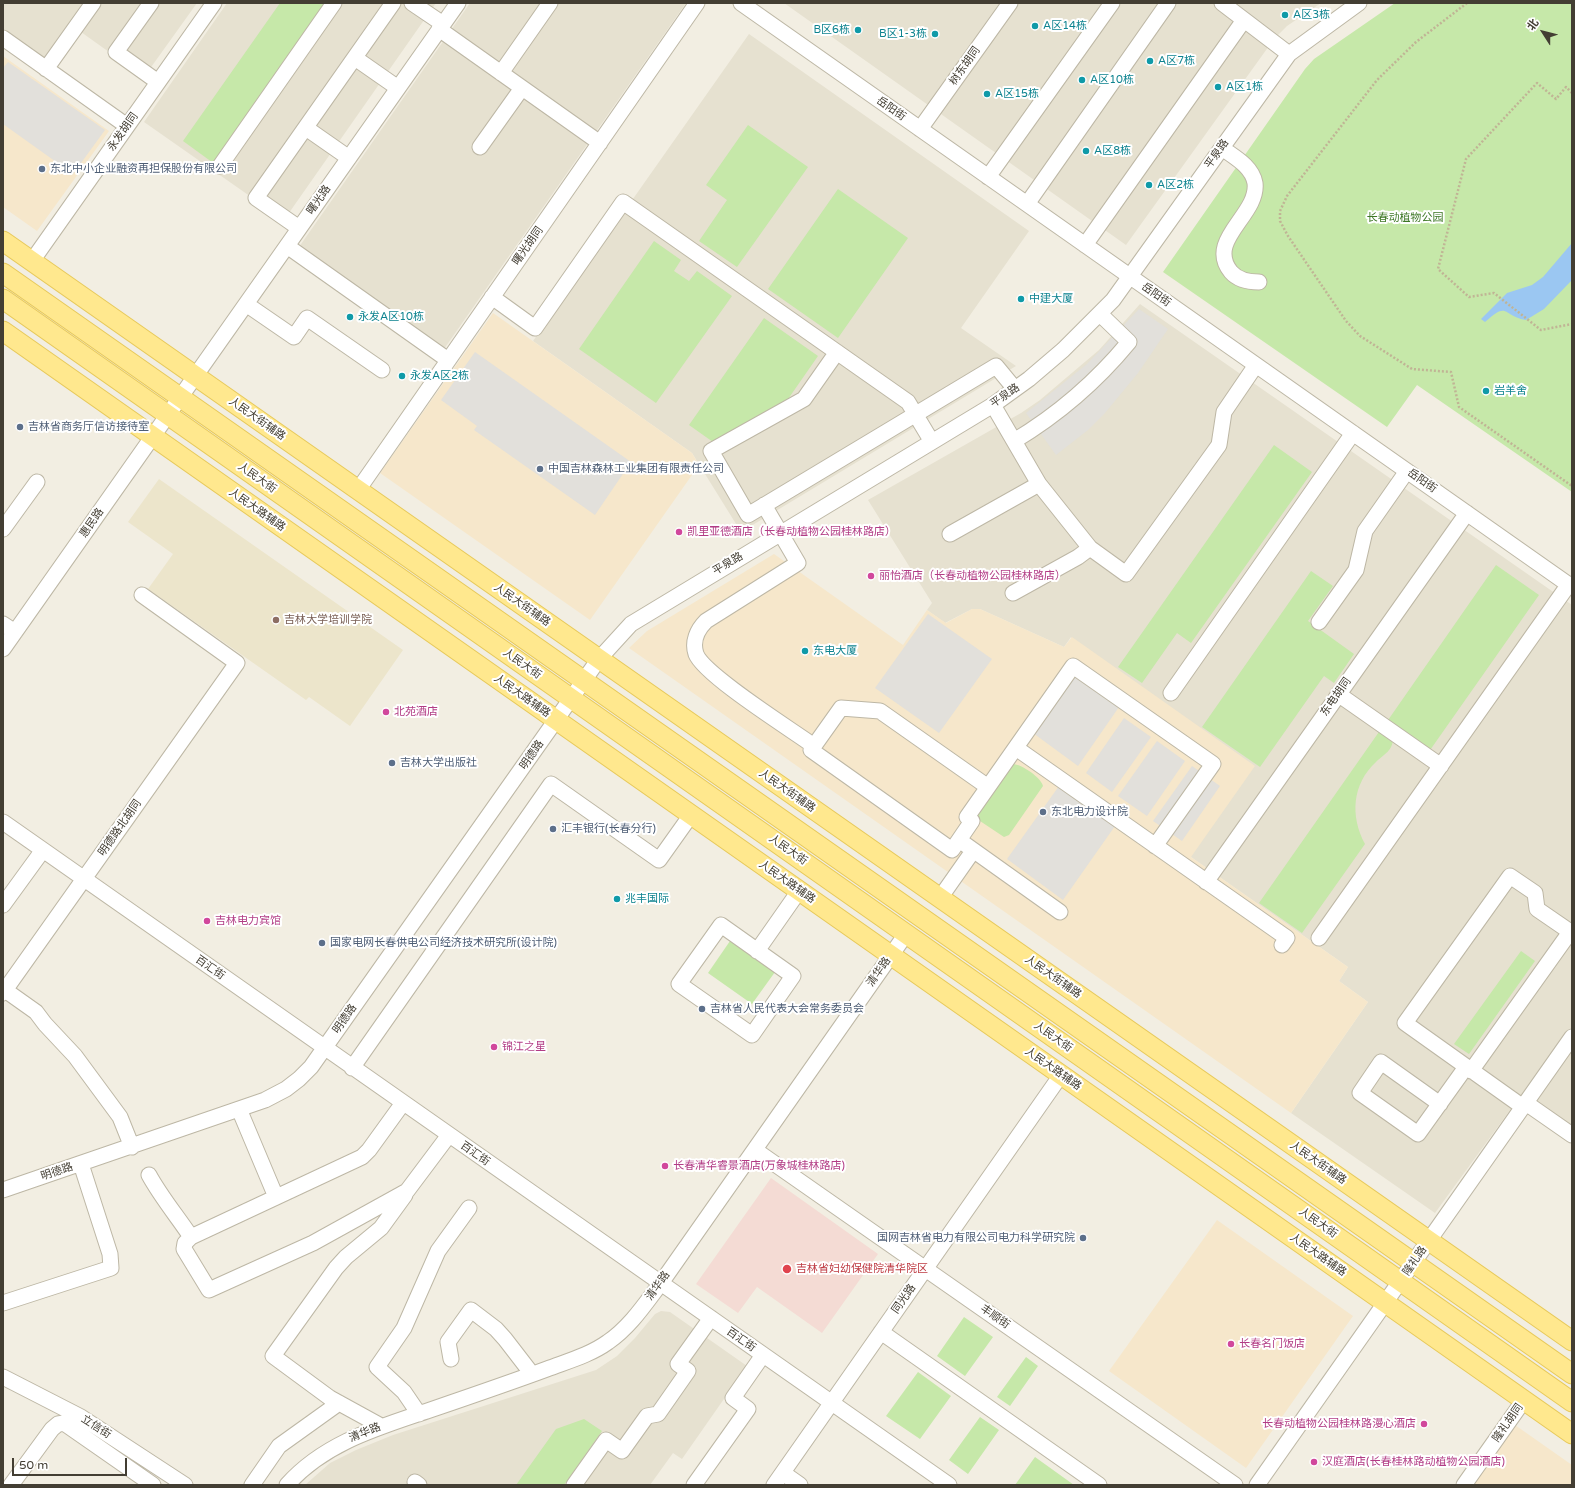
<!DOCTYPE html>
<html>
<head>
<meta charset="utf-8">
<style>
  body { margin:0 }
  #map { position:relative; width:1575px; height:1488px; overflow:hidden; background:#f2eee2; font-family:"Varela Round","Noto Sans SC",sans-serif }
  canvas { display:block }
  .frame { position:absolute; inset:0; border:4px solid #433e33; pointer-events:none }
  .north { position:absolute; left:1523px; top:12px; width:40px; height:40px; -webkit-text-stroke:3px #fff; paint-order:stroke; rotate:306deg; font-size:11px; font-weight:700; line-height:16px; text-align:center; color:#433e33 }
  .north::after { content:''; display:block; margin:auto; width:14px; height:18px; background:#433e33; clip-path:polygon(50% 0,100% 100%,50% 72%,0 100%) }
  .scale { position:absolute; left:12px; top:1458px; width:115px; height:18px; box-sizing:border-box; border:2px solid #433e33; border-top:0; padding-left:5px; font-size:12px; line-height:14px; white-space:nowrap; color:#433e33; -webkit-text-stroke:3px #fff; paint-order:stroke }
</style>
</head>
<body>
<div id="map">
<canvas width="1575" height="1488"></canvas>
<div class="frame"></div>
<div class="north">北</div>
<div class="scale">50 m</div>
</div>
<script>
const context = document.querySelector('canvas').getContext('2d');
context.lineJoin = 'round';
function fill(path, color) {
  context.fillStyle = color;
  context.fill(path, 'evenodd');
}
function stroke(path, color, width, dash) {
  context.strokeStyle = color;
  context.lineWidth = width;
  context.lineCap = dash ? 'butt' : 'round';
  context.setLineDash(dash || []);
  context.stroke(path);
}
function drawText(font, color, halo, rows, align = 'center') {
  context.font = font + ' "Varela Round","Noto Sans SC",sans-serif';
  context.lineWidth = 4;
  context.setLineDash([]);
  context.textBaseline = 'middle';
  context.strokeStyle = halo;
  context.fillStyle = color;
  for (const [text, x, y, turn = 0] of rows) {
    context.save();
    context.translate(x, y);
    context.rotate((+turn || 0) * Math.PI / 180);
    context.textAlign = isNaN(turn) ? turn : align;
    if (halo) context.strokeText(text, 0, 0);
    context.fillText(text, 0, 0);
    context.restore();
  }
}
const residential = new Path2D(`
  M3,3H197L144,77L81,32L56,66L3,29Z
  M227,3H436L284,220L144,122Z
  M470,3H686L444,349L299,247Z
  M784,3H1321L1287,26L1274,39L1126,245Z
  M749,34L1029,231L961,328L1016,366L741,532L692,453L533,341Z
  M1140,304L1572,605V1131L1521,1095L1435,1213L1291,1113L1368,1002L1339,981L1348,967L1191,857L1071,637L1064,647L980,609H972L945,623L927,610L932,603L868,500L1021,413L1040,400L1099,350Z
  M661,1311L670,1312L747,1366L682,1459L673,1453L650,1485H305L330,1463L356,1450L393,1435L596,1370L617,1356L635,1338L655,1314Z`);
const commercial = new Path2D(`
  M3,56L109,131L37,231L3,207Z
  M493,313L692,453L699,465L590,620L380,473Z
  M774,554L903,645L927,610L946,623L972,609H980L1064,647L1072,637L1255,766L1191,857L1348,967L1339,981L1368,1002L1291,1113L629,648L647,631Z
  M1217,1220L1353,1316L1246,1468L1109,1371Z
  M1515,1425L1572,1465V1485H1473Z`);
const education = new Path2D(`
  M159,479L403,650L350,726L309,697L306,700L148,589L173,554L128,522Z`);
const medical = new Path2D(`
  M771,1178L878,1254L822,1333L757,1287L738,1313L696,1284Z`);
const green = new Path2D(`
  M280,3H330L216,165L183,141Z
  M1395,3H1572V492L1417,385L1387,427L1163,272L1305,69L1314,59Z
  M748,125L808,167L737,267L699,241L727,200L706,185Z
  M838,189L908,238L838,338L768,289Z
  M654,241L681,260L674,271L689,281L697,271L732,296L656,403L579,349Z
  M764,318L818,356L786,402L713,442L689,425Z
  M1274,445L1312,472L1191,643L1177,633L1142,683L1118,667Z
  M1496,565L1539,595L1428,753L1386,723Z
  M1311,571L1333,586L1308,621L1354,654L1334,683L1324,676L1260,767L1202,727Z
  M1381,729L1393,738C1393,751 1384,754 1376,762C1352,784 1350,816 1365,844L1302,933L1259,903Z
  M1012,764C1020,763 1042,778 1043,786L1009,835L1004,837L980,821L977,814Z
  M730,941L775,972L752,1004L708,973Z
  M1521,951L1535,961L1469,1054L1454,1044Z
  M964,1317L993,1337L965,1376L937,1356Z
  M1026,1357L1038,1366L1010,1406L997,1397Z
  M918,1372L951,1396L920,1439L886,1416Z
  M980,1417L999,1430L968,1474L949,1460Z
  M584,1419L602,1431L564,1485H516L556,1429Z
  M1035,1457L1074,1485H1015Z`);
const parking = new Path2D(`
  M8,62L105,130L73,174L3,124V68Z
  M1139,309L1168,329L1138,373L1105,413L1088,430L1056,455L1026,413L1087,364Z
  M475,352L631,462L595,515L474,430L477,426L441,400Z
  M928,614L992,659L939,733L875,688Z
  M1074,675L1119,707L1078,766L1033,733Z
  M1124,718L1151,737L1112,792L1086,773Z
  M1157,741L1185,761L1147,816L1118,796Z
  M1192,766L1220,786L1182,841L1153,821Z
  M1059,786L1115,826L1063,900L1007,859Z`);
const water = new Path2D(`
  M1572,243V280L1544,309L1526,320C1502,316 1509,300 1485,322L1481,319L1507,293L1532,285L1543,277Z`);
const path = new Path2D(`
  M1467,3L1416,42L1377,80L1287,196L1280,211V221L1288,236L1346,321L1360,336L1412,369L1451,372L1459,407L1572,486
  M1572,93L1566,87L1556,99L1537,83L1466,159L1438,269L1469,297L1494,293L1541,330L1572,324`);
const minor = new Path2D(`
  M151,3L116,52L158,82
  M412,3L443,24
  M741,3L1572,587
  M1222,3L1289,54
  M439,29L600,143
  M3,38L127,126
  M355,58L398,88
  M46,69L93,3
  M501,73L550,3
  M306,128L349,158
  M920,129L1010,3
  M480,147L522,88
  M1222,148C1234,157 1252,166 1255,183C1259,215 1205,240 1231,272C1238,280 1248,282 1259,282
  M220,166L334,3
  M988,177L1112,3
  M1027,204L1168,3
  M299,228L256,198L393,3
  M1085,245L1244,20
  M287,246L448,360
  M32,261L214,3
  M492,297L535,328L623,202L908,402L932,442
  M246,304L294,337L307,318L382,370
  M837,352L804,399L711,451L748,515L996,366L1015,389
  M993,405L1039,484L1090,548L1126,574L1219,445L1224,412L1256,365
  M1014,441C1059,414 1096,382 1129,342L1100,314
  M358,490L697,3
  M764,505L798,563L706,621C697,630 692,642 696,654C704,675 792,730 814,746L811,750L952,850L959,840L1060,912
  M3,529L37,482
  M950,534L1039,484
  M1013,593L1078,557L1090,548
  M1319,622L1356,570L1365,531L1407,471
  M3,624L15,632
  M3,649L458,3
  M1171,693L1353,433
  M1338,694L1441,766
  M814,746L841,708L880,711L988,787
  M1016,748L1287,938L1282,945
  M3,822L949,1485
  M959,840L972,821L967,817L1073,666L1213,764L1155,846
  M1206,882L1467,513
  M940,898L973,851
  M3,905L43,850
  M721,925L793,976L752,1035L679,984Z
  M1319,938L1569,584
  M757,951L799,891
  M5,990L36,1012L45,1024L75,1056L120,1117L132,1147
  M3,993L237,663L142,595
  M352,1068L551,784L659,860L691,815
  M1471,1071L1570,932
  M403,1103L369,1150L362,1157L191,1237L185,1243L184,1249L209,1290L313,1243L407,1191L449,1135
  M1526,1103L1572,1135
  M1440,1104L1381,1062L1360,1093L1418,1134L1466,1067
  M1523,1107L1405,1023L1510,876L1535,893L1537,909L1572,933
  M239,1109L276,1197
  M755,1150L1235,1485
  M149,1175C161,1197 177,1216 191,1237
  M3,1190L265,1100L286,1089L299,1079L311,1067L599,659L631,624L993,405L1029,379L1063,350L1113,300L1289,54L1359,3
  M3,1303L111,1268L110,1254L81,1164
  M881,1332L1099,1485
  M451,1359L448,1342L471,1310L496,1329L505,1339L532,1374
  M3,1377L81,1417L185,1485
  M419,1414L404,1392L377,1367L404,1328L438,1251L469,1208
  M381,1426L330,1398L273,1356L336,1268L346,1257L381,1228L405,1195
  M783,1473L800,1485
  M415,1482L419,1485
  M11,1485L52,1429L58,1424L64,1423L153,1485
  M252,1485L279,1446L339,1403
  M287,1485C325,1442 380,1427 433,1409C471,1396 509,1383 547,1369C568,1361 590,1355 608,1342C630,1327 645,1304 661,1283L906,934
  M574,1485L606,1440L622,1451L647,1416L658,1414L688,1371L678,1364L711,1318
  M694,1485L748,1409L733,1398L763,1355
  M774,1485L1061,1075
  M1257,1485L1572,1037
  M1464,1485L1524,1400`);
const major = new Path2D(`
  M3,241L1572,1341
  M3,273L1572,1374
  M3,299L1572,1402
  M3,331L1572,1434`);
const markers = [
  [1285,15,4,"#0f9aa8"],
  [1035,26,4,"#0f9aa8"],
  [858,30,4,"#0f9aa8"],
  [935,34,4,"#0f9aa8"],
  [1150,61,4,"#0f9aa8"],
  [1082,80,4,"#0f9aa8"],
  [1218,87,4,"#0f9aa8"],
  [987,94,4,"#0f9aa8"],
  [1086,151,4,"#0f9aa8"],
  [42,169,4,"#5c6f8a"],
  [1149,185,4,"#0f9aa8"],
  [1021,299,4,"#0f9aa8"],
  [350,317,4,"#0f9aa8"],
  [402,376,4,"#0f9aa8"],
  [1486,391,4,"#0f9aa8"],
  [20,427,4,"#5c6f8a"],
  [540,469,4,"#5c6f8a"],
  [679,532,4,"#d1479c"],
  [871,576,4,"#d1479c"],
  [276,620,4,"#8d6e63"],
  [805,651,4,"#0f9aa8"],
  [386,712,4,"#d1479c"],
  [392,763,4,"#5c6f8a"],
  [1043,812,4,"#5c6f8a"],
  [553,829,4,"#5c6f8a"],
  [617,899,4,"#0f9aa8"],
  [207,921,4,"#d1479c"],
  [322,943,4,"#5c6f8a"],
  [702,1009,4,"#5c6f8a"],
  [494,1047,4,"#d1479c"],
  [665,1166,4,"#d1479c"],
  [1083,1238,4,"#5c6f8a"],
  [787,1269,5,"#e0444e"],
  [1231,1344,4,"#d1479c"],
  [1424,1424,4,"#d1479c"],
  [1314,1462,4,"#d1479c"]
];
const cultureNames = [
  ["A区3栋",1293,15],
  ["A区14栋",1043,26],
  ["B区6栋",850,30,"right"],
  ["B区1-3栋",927,34,"right"],
  ["A区7栋",1158,61],
  ["A区10栋",1090,80],
  ["A区1栋",1226,87],
  ["A区15栋",995,94],
  ["A区8栋",1094,151],
  ["A区2栋",1157,185],
  ["中建大厦",1029,299],
  ["永发A区10栋",358,317],
  ["永发A区2栋",410,376],
  ["岩羊舍",1494,391],
  ["东电大厦",813,651],
  ["兆丰国际",625,899]
];
const streetNames = [
  ["树东胡同",965,66,-55],
  ["岳阳街",891,109,35],
  ["永发胡同",123,132,-55],
  ["平泉路",1217,154,-55],
  ["曙光路",319,200,-55],
  ["曙光胡同",528,246,-55],
  ["岳阳街",1156,295,35],
  ["平泉路",1005,396,-35],
  ["人民大街辅路",257,419,35],
  ["人民大街",257,478,35],
  ["岳阳街",1422,481,35],
  ["人民大路辅路",257,510,35],
  ["惠民路",92,523,-55],
  ["平泉路",728,564,-31],
  ["人民大街辅路",522,605,35],
  ["人民大街",522,664,35],
  ["人民大路辅路",522,696,35],
  ["东电胡同",1336,697,-55],
  ["明德路",532,755,-55],
  ["人民大街辅路",787,791,35],
  ["明德路北胡同",120,828,-55],
  ["人民大街",788,850,35],
  ["人民大路辅路",787,882,35],
  ["百汇街",210,968,35],
  ["清华路",879,972,-55],
  ["人民大街辅路",1053,977,35],
  ["明德路",345,1019,-55],
  ["人民大街",1053,1037,35],
  ["人民大路辅路",1053,1069,35],
  ["百汇街",475,1154,35],
  ["人民大街辅路",1318,1163,35],
  ["明德路",57,1172,-19],
  ["人民大街",1318,1223,35],
  ["人民大路辅路",1318,1255,35],
  ["隆礼路",1415,1261,-55],
  ["清华路",658,1286,-54],
  ["同光路",904,1299,-55],
  ["丰顺街",995,1317,35],
  ["百汇街",741,1340,35],
  ["隆礼胡同",1508,1423,-55],
  ["立信街",96,1427,33],
  ["清华路",365,1433,-22]
];
const serviceNames = [
  ["东北中小企业融资再担保股份有限公司",50,169],
  ["吉林省商务厅信访接待室",28,427],
  ["中国吉林森林工业集团有限责任公司",548,469],
  ["吉林大学出版社",400,763],
  ["东北电力设计院",1051,812],
  ["汇丰银行(长春分行)",561,829],
  ["国家电网长春供电公司经济技术研究所(设计院)",330,943],
  ["吉林省人民代表大会常务委员会",710,1009],
  ["国网吉林省电力有限公司电力科学研究院",1075,1238,"right"]
];
const parkNames = [
  ["长春动植物公园",1405,218]
];
const hotelNames = [
  ["凯里亚德酒店（长春动植物公园桂林路店）",687,532],
  ["丽怡酒店（长春动植物公园桂林路店）",879,576],
  ["北苑酒店",394,712],
  ["吉林电力宾馆",215,921],
  ["锦江之星",502,1047],
  ["长春清华睿景酒店(万象城桂林路店)",673,1166],
  ["长春名门饭店",1239,1344],
  ["长春动植物公园桂林路漫心酒店",1416,1424,"right"],
  ["汉庭酒店(长春桂林路动植物公园酒店)",1322,1462]
];
const educationNames = [
  ["吉林大学培训学院",284,620]
];
const healthNames = [
  ["吉林省妇幼保健院清华院区",796,1269]
];
fill(residential, '#e6e1d0');
fill(commercial, '#f6e7cb');
fill(education, '#ece5cb');
fill(medical, '#f4dbd4');
fill(green, '#c6e8a9');
fill(parking, '#e2e0db');
fill(water, '#9bc7f2');
stroke(minor, '#bdb7a5', 17);
stroke(major, '#e7c95b', 21);
stroke(path, '#c0b495', 2.5, [2, 2]);
stroke(minor, '#fff', 15);
stroke(major, '#ffe88e', 19);
for (const [x, y, r, color] of markers) {
  const dot = new Path2D();
  dot.arc(x, y, r, 0, 2 * Math.PI);
  context.fillStyle = color;
  context.fill(dot);
  stroke(dot, '#fff', 1.5);
}
drawText('11px', '#0d838f', '#fff', cultureNames, 'left');
drawText('11px', '#433e33', '#fff', streetNames);
drawText('11px', '#4e5e75', '#fff', serviceNames, 'left');
drawText('11px', '#3d7725', '#fff', parkNames);
drawText('11px', '#b23c85', '#fff', hotelNames, 'left');
drawText('11px', '#785e54', '#fff', educationNames, 'left');
drawText('11px', '#be3a42', '#fff', healthNames, 'left');
</script>
</body>
</html>
